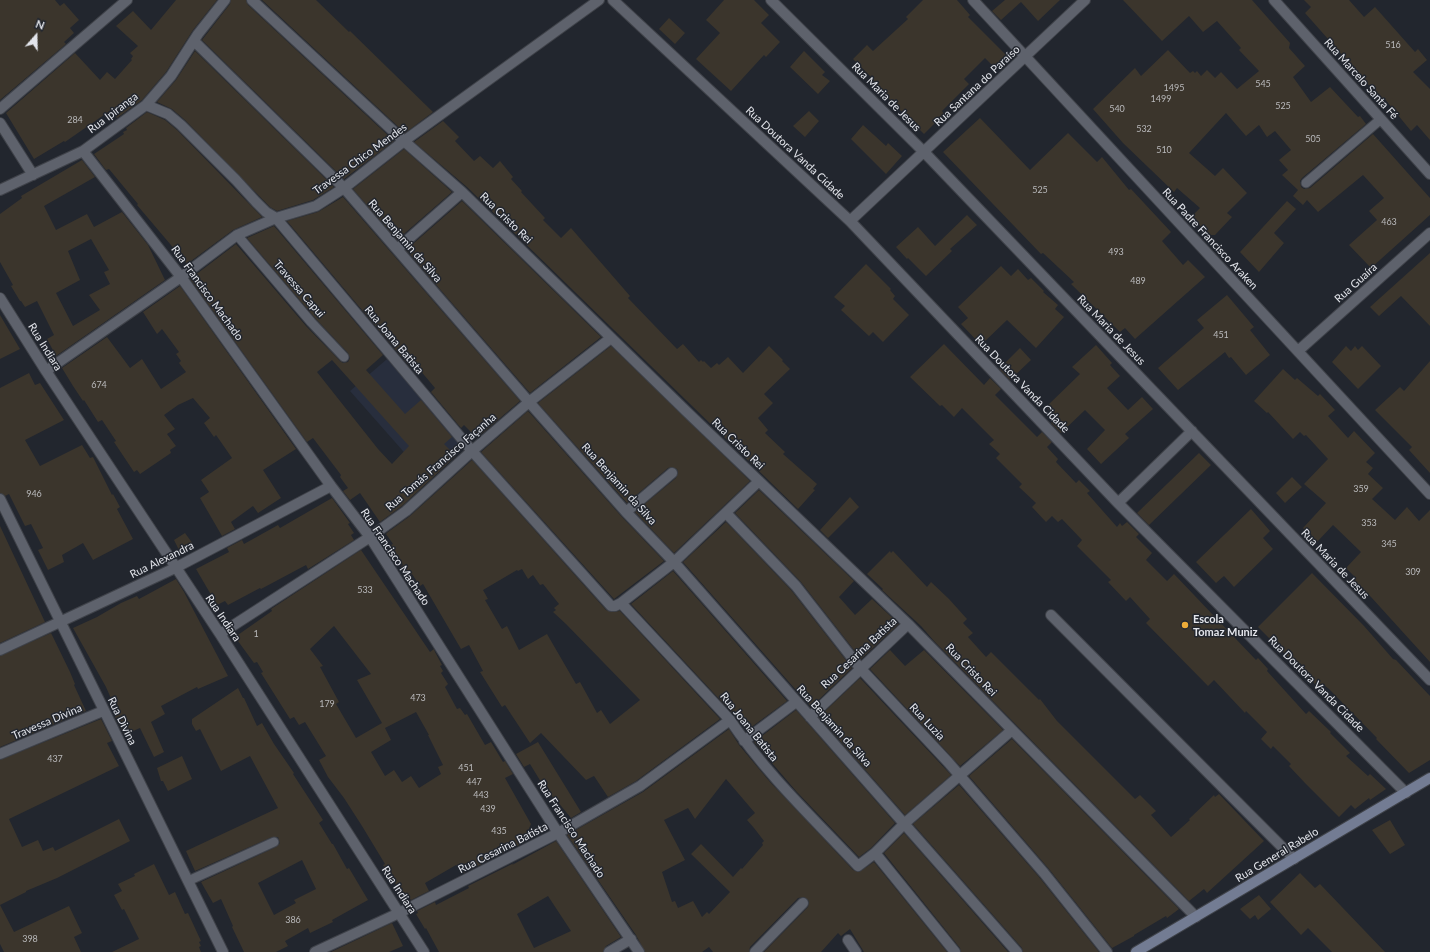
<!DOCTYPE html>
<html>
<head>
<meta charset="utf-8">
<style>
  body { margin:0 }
  #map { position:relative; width:1430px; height:952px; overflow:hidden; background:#22262e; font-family:Lato,sans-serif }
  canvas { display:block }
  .north { position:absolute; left:16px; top:16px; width:40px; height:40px; -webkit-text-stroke:3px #22262e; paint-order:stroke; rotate:20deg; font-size:11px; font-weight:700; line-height:16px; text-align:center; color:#e3e5eb }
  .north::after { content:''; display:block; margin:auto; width:14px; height:18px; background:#e3e5eb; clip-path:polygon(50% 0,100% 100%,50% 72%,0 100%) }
</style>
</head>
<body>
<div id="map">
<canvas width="1430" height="952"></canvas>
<div class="north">N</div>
</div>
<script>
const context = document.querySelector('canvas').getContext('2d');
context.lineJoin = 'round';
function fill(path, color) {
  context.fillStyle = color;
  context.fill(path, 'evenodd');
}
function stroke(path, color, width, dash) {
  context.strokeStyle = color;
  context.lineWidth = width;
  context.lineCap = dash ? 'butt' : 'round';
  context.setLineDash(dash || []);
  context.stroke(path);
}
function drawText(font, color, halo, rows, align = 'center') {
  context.font = font + ' Lato,sans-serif';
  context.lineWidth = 3;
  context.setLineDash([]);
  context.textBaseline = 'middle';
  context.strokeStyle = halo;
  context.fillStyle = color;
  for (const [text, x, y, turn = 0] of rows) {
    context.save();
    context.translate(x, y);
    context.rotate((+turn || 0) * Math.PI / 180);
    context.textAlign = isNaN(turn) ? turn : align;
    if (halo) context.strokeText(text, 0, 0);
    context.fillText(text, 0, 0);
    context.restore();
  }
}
const built = new Path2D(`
  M387,359L462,443L425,476L350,391Z`);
const building = new Path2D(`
  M0,0H55L60,6L64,3L79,20L70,28L74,33L64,42L66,44L0,100Z
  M176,0H217L193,30L166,72L142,100L117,118L111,110L65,142L64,141L34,159L6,113L75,53L100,80L107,72L115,79L132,60L131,59L133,56L130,53L138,46L116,26L133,11L151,30Z
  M231,0H246L248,5L394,141L344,179L202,40L230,4Z
  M262,0H316L349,32L350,31L433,112L405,133Z
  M724,0H754L769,15L761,23L780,42L766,57L764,55L731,91L696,59L720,33L706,20Z
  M923,0H957L970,15L968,17L1007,56L995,68L985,58L964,79L969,84L942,111L944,114L924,134L872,82L874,80L853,59L867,45L873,51L908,19L906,17Z
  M1005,0H1060L1038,21L1021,2L1001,20L992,11Z
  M1123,0H1252L1290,43L1289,48L1305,66L1293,77L1311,102L1330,87L1358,117L1360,116L1366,124L1302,178L1300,181L1301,187L1304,189L1310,188L1373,134L1430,198V215L1371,268L1349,245L1377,220L1369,211L1384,198L1363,175L1318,212L1307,200L1303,205L1293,196L1298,190L1282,175L1288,170L1279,160L1291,150L1275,131L1267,137L1259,125L1246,136L1226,113L1189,153L1215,176L1223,168L1247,193L1227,213L1232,217L1215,235H1210L1191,217L1200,208L1177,188L1174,192L1123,143L1093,109L1135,68L1141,76L1168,50L1190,73L1193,71L1195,73L1197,71L1201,76L1207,70L1215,78L1221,72L1237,89L1259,71L1239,50L1241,48L1217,21L1203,32L1189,16L1162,41Z
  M1304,0H1349L1364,17L1375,7L1415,52L1418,49L1427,60L1413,72L1430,89V140L1417,125L1411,131L1384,98L1382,100L1305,13L1311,7Z
  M669,18L685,33L675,44L659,29Z
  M195,51L334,187L313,200L277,211L270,207L185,120L172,109L157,102L176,80Z
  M804,51L825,72L822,75L830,81L818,94L790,67Z
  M809,111L819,121L805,137L793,126Z
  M147,112L165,120L177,130L262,217L233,230L187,264L137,205L138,204L109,169L106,170L94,154L124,134L123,132L127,130L126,128Z
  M980,118L1030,170L1068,133L1097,162L1102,157L1129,190L1131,189L1171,232L1162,241L1183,265L1188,260L1205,277L1135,339L1125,328L1120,332L1071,284L1074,282L1043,253L1041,254L943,152Z
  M443,121L459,137L455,141L474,161L480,156L493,168L500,161L513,177L511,179L522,191L521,192L545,218L543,220L561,238L571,228L630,296L628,298L677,349L683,344L699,362L701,360L703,362L704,361L711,368L717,363L719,365L728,357L743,373L769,346L783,360L782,361L790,369L764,394L773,403L758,418L768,430L765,433L785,452L783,454L817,484L813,489L815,490L798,509L467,187L414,142Z
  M863,125L886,146L888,143L902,156L886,174L851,139Z
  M404,149L452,192L397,240L353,189Z
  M82,160L95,177L44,206L56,230L87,214L94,227L122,212L148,245L165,280L56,356L47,339L54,335L37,301L25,307L21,301H20L11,286L13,285L0,262V214L22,198L21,196ZM91,239L109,270L104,272L110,284L89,295L100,310L73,326L56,293L80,280L68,251Z
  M343,197L520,401L477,438L464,425L461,428L431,392L435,388L414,363L410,367L287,221L318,212Z
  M462,201L601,337L530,393L406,250Z
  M1287,201L1296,209L1274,233L1284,243L1259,272L1240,252Z
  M967,215L977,225L950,249L952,251L926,276L908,258L907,259L896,247L918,227L935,246Z
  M274,226L383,355L366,370L405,414L421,400L452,437L444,444L456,456L402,506L380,522L360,493L350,500L343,491L348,488L340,477L341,475L313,438L307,442L190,279L236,244L306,326L340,361L343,363L348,362L350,358L348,353L315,318L247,238ZM332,360L409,446L392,464L378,449L317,372Z
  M1430,253V326L1401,296L1379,316L1370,307Z
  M866,264L891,289L890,290L895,296L893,299L909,315L883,342L873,332L869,336L841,310L845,306L834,297Z
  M1001,266L1011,276L1018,269L1028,280L1031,278L1044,291L1043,292L1058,305L1055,309L1064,317L1036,348L1007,320L981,345L961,324L968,318L958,307Z
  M180,286L296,449L263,470L281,498L258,513L253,506L231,522L235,529L222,536L200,498L209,492L201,480L232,458L216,435L214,437L204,423L210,418L193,398L178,405L164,415L175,429L167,434L176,446L170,450L171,453L140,474L137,470L134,472L114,442L116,441L102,420L98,422L84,400L83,401L73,386L62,368L107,337L130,368L142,359L161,389L186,372L179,363L181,361L176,354L179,352L162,329L157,334L143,312Z
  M1227,295L1254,327L1250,330L1270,355L1246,375L1231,357L1229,358L1225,352L1178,390L1158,368L1204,328L1197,320Z
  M0,315L20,349L0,359Z
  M944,344L984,385L990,378L1001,389L995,395L1037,437L1042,432L1052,442L1047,447L1058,459L1056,462L1076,483L1079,480L1090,491L1087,493L1117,527L1120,523L1122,526L1127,522L1139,534L1136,537L1152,553L1146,560L1167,581L1174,574L1256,660L1258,658L1268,669L1267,671L1306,714L1309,711L1331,732L1330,733L1350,753L1346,756L1368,776L1370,774L1386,789L1370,800L1369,798L1355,809L1351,805L1339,817L1305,783L1289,766L1291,764L1273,746L1271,749L1261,739L1267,732L1246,711L1245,713L1214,680L1208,686L1146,623L1150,619L1130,597L1126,601L1108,582L1111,580L1077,546L1082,540L1062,519L1058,522L1052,516L1046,522L1032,507L1036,503L1019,487L1022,484L996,458L1000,454L989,444L994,440L962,408L954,417L942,405L940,406L910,377Z
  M1096,345L1112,363L1110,365L1120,376L1107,388L1128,410L1142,397L1153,409L1125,434L1129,438L1101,464L1087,449L1105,430L1085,410L1061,433L1051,423L1056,417L1046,407L1080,374L1072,367Z
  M611,346L750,481L674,553L635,512L676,478L678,472L677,469L671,467L668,468L627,503L538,403Z
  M1346,346L1351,351L1355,346L1358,350L1362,346L1381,366L1358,389L1332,362Z
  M1020,348L1031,360L1010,380L999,369Z
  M1430,361V473L1409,450L1412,447L1375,410L1400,387L1404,391Z
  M1283,369L1295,380L1297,378L1318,396L1320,394L1335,410L1328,416L1348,438L1354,431L1375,453L1366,462L1373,468L1368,474L1383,488L1372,499L1395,520L1407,507L1419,521L1430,510V662L1371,597L1354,580L1356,578L1346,568L1361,552L1333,525L1317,542L1303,528L1326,503L1304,484L1328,459L1306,435L1304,436L1300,432L1293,439L1268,412L1267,413L1254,401Z
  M29,373L35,385L40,383L64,420L25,440L40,466L82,445L90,458L93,457L112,495L113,494L120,507L117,509L133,539L93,560L83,543L62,555L64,562L48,570L38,550L43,548L31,524L25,526L9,494L5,496L0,493V388Z
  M528,411L621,516L664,561L614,599L481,452Z
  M1199,453L1211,465L1149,525L1137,513Z
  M472,460L606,610L611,612L620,611L720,719L636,781L608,797L594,776L586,780L541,733L530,743L505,705L502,707L480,672L483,671L469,645L461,649L423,584L420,586L412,574L408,576L401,566L403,565L391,545L393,544L386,534L388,532L410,516ZM522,569L528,579L533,575L540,585L543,584L559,604L554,608L556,610L553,612L566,624L640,700L610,724L601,710L597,713L580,682L576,684L547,634L519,650L507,626L502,629L485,600L488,599L483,590L517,570L518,571Z
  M1292,477L1302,487L1285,503L1276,493Z
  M759,490L854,581L839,597L855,615L872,599L899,624L861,659L801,582L735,513Z
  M850,497L859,507L828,538L820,530Z
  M332,498L350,523L348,524L354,533L351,535L354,540L308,569L306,565L261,589L260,588L228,605L225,601L217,605L196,569L229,552L227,548L242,540L244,544L278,525L280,528Z
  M1251,509L1270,531L1263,538L1273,549L1234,587L1224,576L1216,583L1196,562Z
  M726,522L791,590L852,668L811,707L683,562Z
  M0,526L45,622L0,643Z
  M185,533L193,544L180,552L174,540Z
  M361,550L430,652L434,649L435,652L442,665L440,666L443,671L441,673L448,684L445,687L457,709L460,708L465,715L467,714L485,745L491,742L503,762L505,761L513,774L505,778L531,824L523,843L462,874L456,865L425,883L429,891L411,900L407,895L402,894L383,865L385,864L362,826L344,798L328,777L319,760L326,756L305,722L299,725L294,717L290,719L261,673L263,672L257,662L254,663L235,637L272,611L271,609ZM334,626L371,674L357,680L382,723L356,738L336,704L339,702L320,667L323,666L310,649ZM416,712L429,735H428L443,765L438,767L441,774L419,788L411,776L402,782L394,770L385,776L371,752L391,740L385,728Z
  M890,551L891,553L893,551L927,587L931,582L949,599L967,619L963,623L973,633L968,637L986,657L991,652L1039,700L1040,699L1057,721L1135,799L1140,795L1156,811L1151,815L1171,837L1190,820L1189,819L1214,795L1215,797L1219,794L1264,841L1207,893L1204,889L1189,901L934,641L921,626L882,590L883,589L867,574Z
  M673,571L787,701L746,731L735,716L631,604Z
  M1312,573L1364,626L1393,659L1396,660L1430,696V760L1409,773L1376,739L1377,738L1329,689L1324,685L1320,689L1258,627Z
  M176,579L184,592L228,676L198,689L197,687L161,706L165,714L151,722L164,752L154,757L140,728L124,735L113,713L117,712L106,687L73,628L97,617L121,603L137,596L139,599Z
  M51,633L53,637L70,672L75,684L74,685L86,711L0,747V656Z
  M890,650L905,666L924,650L1003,730L960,766L870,669Z
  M860,678L951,775L905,815L819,717Z
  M238,688L243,698H244L257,726L262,723L274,744L294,773L293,774L323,820L319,823L332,844H333L347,869L349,868L368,900L332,920L333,922L310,933L308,928L285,941L288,946L276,952H244L232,927L233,926L221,899L213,903L201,882L276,847L280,843L278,837H272L195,871L186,851L278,808L250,756L221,771L200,729L196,731L192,724V719ZM302,860L316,889L294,900L296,903L274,915L258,883Z
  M796,710L895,823L871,848L859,857L796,791L754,742Z
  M101,719L112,741L107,743L119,766L9,819L22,847L38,840L43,851L53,847L55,851L119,819L130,841L57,878L26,891V892L0,905L14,932L69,906L82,933L74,937L81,952H4L0,944V760Z
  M729,729L739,745L770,782L853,870L859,872L874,862L947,952H864L850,929L841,936L838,933L821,952H764L808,907L809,901L804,897L798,898L750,947L749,952H713L709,947L702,952H645L636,935L567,835L643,792ZM726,779L755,813L747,820L754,828L764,841L762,843L763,845L742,869L741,868L733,877L701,844L691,854L730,892L709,914L707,912L702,917L693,901L678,908L675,901L672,902L662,872L685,860L664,820L688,808L695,819Z
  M1012,739L1179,909L1167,918L1166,916L1134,935V936L1112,948L1049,869L969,776Z
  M538,742L581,812L571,818L557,801L555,802L544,780L541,782L530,764L524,767L516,754Z
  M182,756L192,779L168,791L163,781H161L157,768Z
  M959,785L1039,877L1099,952H1023L1022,948L913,824Z
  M1390,820L1405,845L1390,854L1372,830Z
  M904,833L1008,952H961L960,948L884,853Z
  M556,841L621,937L606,946L603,952H439L426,928L425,929L416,914L418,913L417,911L435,902L436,905L469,888L468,886L514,863L512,865ZM548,896L571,931L534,948L517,914Z
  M154,864L169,895L175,892L185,914L188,913L201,941L199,942L201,946L199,947L201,952H112L139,939L124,909L122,910L114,895L122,891L118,884L135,876L134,874Z
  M1300,873L1315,888L1320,884L1385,952H1332L1308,928L1301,935L1270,902Z
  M1259,895L1271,909L1258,920L1255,915L1250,919L1240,909Z
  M392,923L403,946L389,952H331Z`);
const lane = new Path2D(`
  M1306,183L1381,119
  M237,235L311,322L344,357
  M188,881L274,842`);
const street = new Path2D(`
  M252,0L404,141L462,192L687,412L908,624L1196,917
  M613,0L850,221L1118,503L1406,793
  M771,0L924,152L1430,680
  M973,0L1430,494
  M1274,0L1430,174
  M194,41L344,188L529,402L626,512L674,562L1017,952
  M146,105L168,114L181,125L236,180L256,202L266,212L276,218L472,451L611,606H615L621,603L674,562L759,481
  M0,109L127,0
  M0,123L33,175
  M83,151L181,277L331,486L370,537L558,833L639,952
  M0,190L83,151L146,105L171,76L198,34L225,0
  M850,221L1085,0
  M397,249L462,192
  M0,298L46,371L220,634L424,952
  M1298,351L1430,233
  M46,371L181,277L237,235L276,218L316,206L344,188L404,141L599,0
  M0,499L223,952
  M1118,503L1192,431
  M626,512L672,473
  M726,513L796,586L860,668L948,762L1044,873L1107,952
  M621,603L730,720C766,774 814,819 858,866L875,853L905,823L1012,730
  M1051,615L1294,859
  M220,634L370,537L406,511L472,451L529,402L611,338
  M0,650L175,568L331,486
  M810,717L908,624
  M744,741L796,702
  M0,754L103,711
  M875,853L955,952
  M848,940L856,952
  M315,952L399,913L558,833L640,786L730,720
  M609,952L631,939
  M755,952L803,903`);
const secondary = new Path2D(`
  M1136,952L1430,778`);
const markers = [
  [1185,625,4,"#eaaa39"]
];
const numberNames = [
  ["516",1393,45],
  ["545",1263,84],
  ["1495",1174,88],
  ["1499",1161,99],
  ["525",1283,106],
  ["540",1117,109],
  ["284",75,120],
  ["532",1144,129],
  ["505",1313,139],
  ["510",1164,150],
  ["525",1040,190],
  ["463",1389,222],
  ["493",1116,252],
  ["489",1138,281],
  ["451",1221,335],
  ["674",99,385],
  ["359",1361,489],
  ["946",34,494],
  ["353",1369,523],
  ["345",1389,544],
  ["309",1413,572],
  ["533",365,590],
  ["1",256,634],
  ["473",418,698],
  ["179",327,704],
  ["437",55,759],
  ["451",466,768],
  ["447",474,782],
  ["443",481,795],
  ["439",488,809],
  ["435",499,831],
  ["386",293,920],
  ["398",30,939]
];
const streetNames = [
  ["Rua Marcelo Santa Fé",1361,79,48],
  ["Rua Santana do Paraíso",977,86,-43],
  ["Rua Maria de Jesus",886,97,45],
  ["Rua Ipiranga",113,113,-37],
  ["Rua Doutora Vanda Cidade",795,153,43],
  ["Travessa Chico Mendes",360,159,-36],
  ["Rua Cristo Rei",506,218,44],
  ["Rua Padre Francisco Araken",1210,239,47],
  ["Rua Benjamin da Silva",405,241,49],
  ["Rua Guaíra",1356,283,-42],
  ["Travessa Capui",299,289,49],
  ["Rua Francisco Machado",207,293,54],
  ["Rua Maria de Jesus",1111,330,46],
  ["Rua Joana Batista",394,340,50],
  ["Rua Indiara",45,347,58],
  ["Rua Doutora Vanda Cidade",1022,384,46],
  ["Rua Cristo Rei",738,444,44],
  ["Rua Tomás Francisco Façanha",441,462,-41],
  ["Rua Benjamin da Silva",619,484,48],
  ["Rua Francisco Machado",395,557,56],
  ["Rua Alexandra",162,560,-26],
  ["Rua Maria de Jesus",1335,564,46],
  ["Rua Indiara",223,618,56],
  ["Rua Cesarina Batista",859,653,-43],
  ["Rua Cristo Rei",971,670,46],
  ["Rua Doutora Vanda Cidade",1316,684,45],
  ["Rua Divina",122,721,64],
  ["Travessa Divina",47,722,-23],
  ["Rua Luzia",927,722,47],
  ["Rua Benjamin da Silva",834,726,48],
  ["Rua Joana Batista",749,727,51],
  ["Rua Francisco Machado",571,829,57],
  ["Rua Cesarina Batista",503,848,-27],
  ["Rua General Rabelo",1277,855,-31],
  ["Rua Indiara",399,890,57]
];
const poiNames = [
  ["Escola",1193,619],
  ["Tomaz Muniz",1193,632]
];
fill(built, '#282e3d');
fill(building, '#3b352c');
stroke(lane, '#3f4249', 11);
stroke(street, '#3f4249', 12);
stroke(secondary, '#3f4249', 12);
stroke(lane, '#5e626c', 9);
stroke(street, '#5e626c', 10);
stroke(secondary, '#737c93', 10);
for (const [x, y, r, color] of markers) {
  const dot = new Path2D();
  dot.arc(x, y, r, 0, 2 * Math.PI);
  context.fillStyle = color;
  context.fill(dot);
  stroke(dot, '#22262e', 1.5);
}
drawText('9px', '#b9b9bb', null, numberNames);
drawText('11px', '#e3e5eb', '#22262e', streetNames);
drawText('bold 11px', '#e3e5eb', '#22262e', poiNames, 'left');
</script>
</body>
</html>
